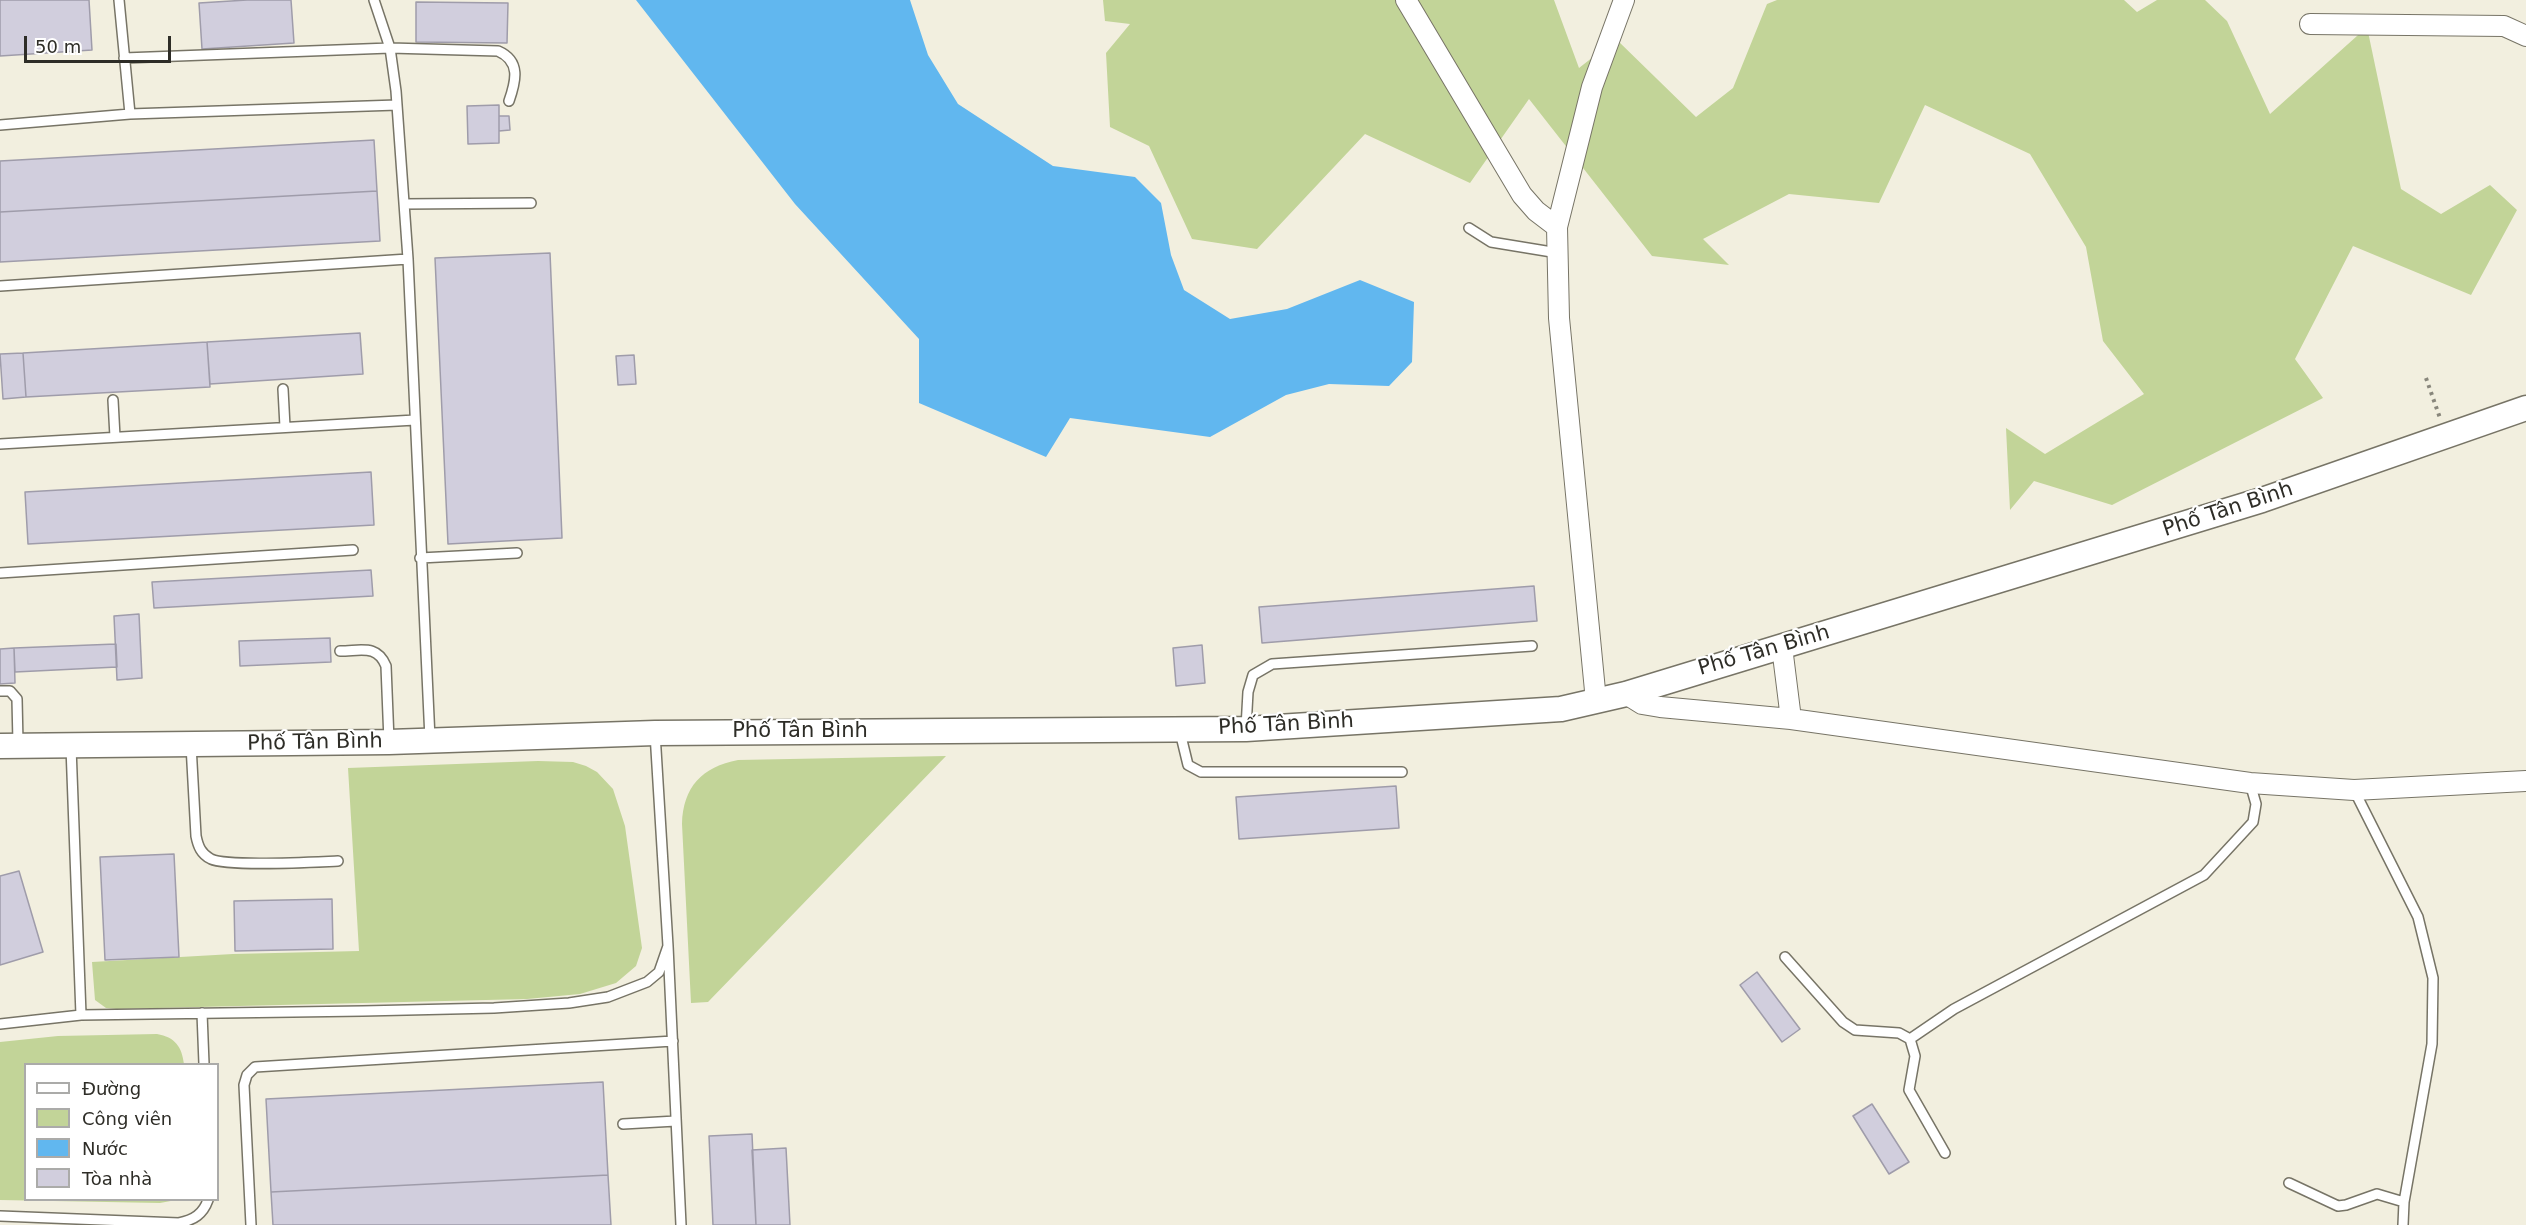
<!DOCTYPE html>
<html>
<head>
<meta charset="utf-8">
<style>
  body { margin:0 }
  #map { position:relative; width:2526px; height:1225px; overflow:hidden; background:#f2efdf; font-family:"DejaVu Sans",sans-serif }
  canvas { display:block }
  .legend { position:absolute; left:24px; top:1063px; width:195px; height:138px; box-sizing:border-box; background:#fff; border:2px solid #ababa9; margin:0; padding:8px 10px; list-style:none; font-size:18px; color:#2e2d27 }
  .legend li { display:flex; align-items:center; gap:12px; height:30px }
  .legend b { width:30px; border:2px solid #ababa9 }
  .scale { position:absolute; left:24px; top:36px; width:147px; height:27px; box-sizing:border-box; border:3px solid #2e2d27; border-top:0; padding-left:8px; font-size:18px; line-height:21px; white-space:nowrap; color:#2e2d27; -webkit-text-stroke:4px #fff; paint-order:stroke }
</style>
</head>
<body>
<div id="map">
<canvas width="2526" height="1225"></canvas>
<ul class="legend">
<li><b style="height:8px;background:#fff"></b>Đường</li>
<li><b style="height:16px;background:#c2d498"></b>Công viên</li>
<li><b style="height:16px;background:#61b7ef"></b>Nước</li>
<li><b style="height:16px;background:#d1cedd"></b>Tòa nhà</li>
</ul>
<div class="scale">50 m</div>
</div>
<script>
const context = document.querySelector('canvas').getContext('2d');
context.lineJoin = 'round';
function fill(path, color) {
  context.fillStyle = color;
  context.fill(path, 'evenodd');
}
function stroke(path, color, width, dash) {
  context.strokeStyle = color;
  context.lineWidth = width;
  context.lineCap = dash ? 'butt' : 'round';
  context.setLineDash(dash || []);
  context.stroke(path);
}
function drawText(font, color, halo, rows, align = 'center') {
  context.font = font + ' "DejaVu Sans",sans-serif';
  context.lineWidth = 4.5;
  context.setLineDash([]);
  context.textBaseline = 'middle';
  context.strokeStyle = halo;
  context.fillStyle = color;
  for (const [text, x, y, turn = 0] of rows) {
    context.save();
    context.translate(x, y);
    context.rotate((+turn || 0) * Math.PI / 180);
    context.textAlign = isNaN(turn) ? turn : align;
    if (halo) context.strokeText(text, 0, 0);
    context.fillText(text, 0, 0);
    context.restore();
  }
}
const green = new Path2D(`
  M1103,0H1554L1579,68L1616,39L1696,117L1733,88L1767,4L1777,0H2124L2137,12L2157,0H2205L2227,21L2270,114L2367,27L2401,189L2441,214L2490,185L2517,210L2471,295L2353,246L2295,359L2323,398L2112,505L2034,481L2010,510L2006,428L2045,454L2144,394L2103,341L2086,247L2030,154L1925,105L1879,203L1789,194L1703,239L1729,265L1652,256L1529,99L1470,183L1365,134L1257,249L1192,239L1149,146L1110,127L1106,53L1130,24L1105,21Z
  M946,756L708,1002L691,1003L682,824C683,787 702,767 738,760Z
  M538,761L573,762L586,766L597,772L613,789L625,826L642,948L636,966L616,983L580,994L527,999L116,1009L106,1008L95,1000L92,962L233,954L359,951L348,768Z
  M157,1034C175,1037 182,1047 184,1064H26V1200H176L160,1203L0,1200V1042L58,1036Z`);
const water = new Path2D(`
  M636,0H910L928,55L958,104L1053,166L1135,177L1161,203L1171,255L1184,290L1230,319L1287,309L1360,280L1414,302L1412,362L1389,386L1329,384L1286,395L1210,437L1070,418L1046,457L919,403V339L795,204Z`);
const building = new Path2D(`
  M0,0H89L92,50L0,56Z
  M247,0H291L294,43L202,49L199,3Z
  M416,2L508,3L507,43L416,42Z
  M499,105V143L468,144L467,106Z
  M499,116H509L510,130L499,131Z
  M374,140L377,191L0,212V161Z
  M377,191L380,241L0,262V212Z
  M550,253L562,538L448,544L435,258Z
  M360,333L363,374L210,384L207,342Z
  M207,342L210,387L26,397L23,353Z
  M23,353L26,397L3,399L0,354Z
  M634,355L636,384L618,385L616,356Z
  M371,472L374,525L28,544L25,492Z
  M371,570L373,596L154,608L152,582Z
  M1534,586L1537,621L1262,643L1259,607Z
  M139,614L142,678L117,680L114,616Z
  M330,638L331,662L240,666L239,641Z
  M116,644L117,667L15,672L14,648Z
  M1202,645L1205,683L1176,686L1173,648Z
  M14,648L15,683L0,684V649Z
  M1396,786L1399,828L1239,839L1236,797Z
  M174,854L179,957L105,960L100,857Z
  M19,871L43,952L0,965V876Z
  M332,899L333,949L235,951L234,901Z
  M1757,972L1800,1029L1782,1042L1740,985Z
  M603,1082L608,1175L271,1192L266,1099Z
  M1872,1104L1909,1162L1889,1174L1853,1116Z
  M752,1134L756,1225H713L709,1136Z
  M786,1148L790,1225H756L752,1150Z
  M608,1175L611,1225H273L271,1192Z`);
const path = new Path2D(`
  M2426,378L2440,418`);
const service = new Path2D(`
  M119,0L130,114
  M374,0L390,48L396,91L408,259L430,739
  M124,58L390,48L498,51C521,61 516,81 509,101
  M0,125L130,114L397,105
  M404,204L531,203
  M1469,228L1491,242L1558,253
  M0,286L408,259
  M283,389L285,427
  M113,400L115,437
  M0,444L415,420
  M420,558L517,553
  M0,573L353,550
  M340,651C361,651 377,644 386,666L389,741
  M0,691H10L17,699L18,743
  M1246,728L1248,692L1253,675L1272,664L1532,646
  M1180,732L1188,765L1201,772H1402
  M655,733L668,946L681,1225
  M191,745L196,836C198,846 201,854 211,859C228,867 314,862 338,861
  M71,747L81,1015
  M2354,790L2418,917L2433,978L2432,1044L2404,1202L2403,1225
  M1785,957L1843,1022L1855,1030L1899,1033L1910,1039L1915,1056L1909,1090L1945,1153
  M202,1013L204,1064
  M0,1024L81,1015L363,1011L494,1008L569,1003L608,997L647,982L659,972L668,946
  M1910,1039L1954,1009L2204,875L2253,822L2256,804L2250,783
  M623,1124L676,1121
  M2289,1183L2338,1206L2346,1205L2377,1194L2404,1202
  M0,1216L179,1223C194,1220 203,1214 208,1200
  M251,1225L244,1085L247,1075L255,1067L673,1041`);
const minor = new Path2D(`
  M1406,0L1522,195L1536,211L1557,227
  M2310,24L2504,26L2526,36
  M1782,647L1791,719
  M1626,694L1642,704L1660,707L1791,719L2250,783L2354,790L2526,781
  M1596,701L1559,318L1557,227L1592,87L1624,0`);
const tertiary = new Path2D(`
  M0,746L389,742L655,733L1246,729L1561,709L1626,694L2262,500L2526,408`);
const streetNames = [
  ["Phố Tân Bình",2228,510,-18],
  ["Phố Tân Bình",1764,651,-16],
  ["Phố Tân Bình",1286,725,-3],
  ["Phố Tân Bình",800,732],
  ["Phố Tân Bình",315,743,-1]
];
fill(green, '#c2d498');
fill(water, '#61b7ef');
fill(building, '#d1cedd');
stroke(building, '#9f9caa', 1.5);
stroke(service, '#777466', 12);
stroke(minor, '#777466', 22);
stroke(tertiary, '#777466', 27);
stroke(path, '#88867b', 4, [3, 4.5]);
stroke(service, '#fff', 9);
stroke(minor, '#fff', 20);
stroke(tertiary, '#fff', 24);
drawText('21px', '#2e2d27', '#fff', streetNames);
</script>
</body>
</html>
